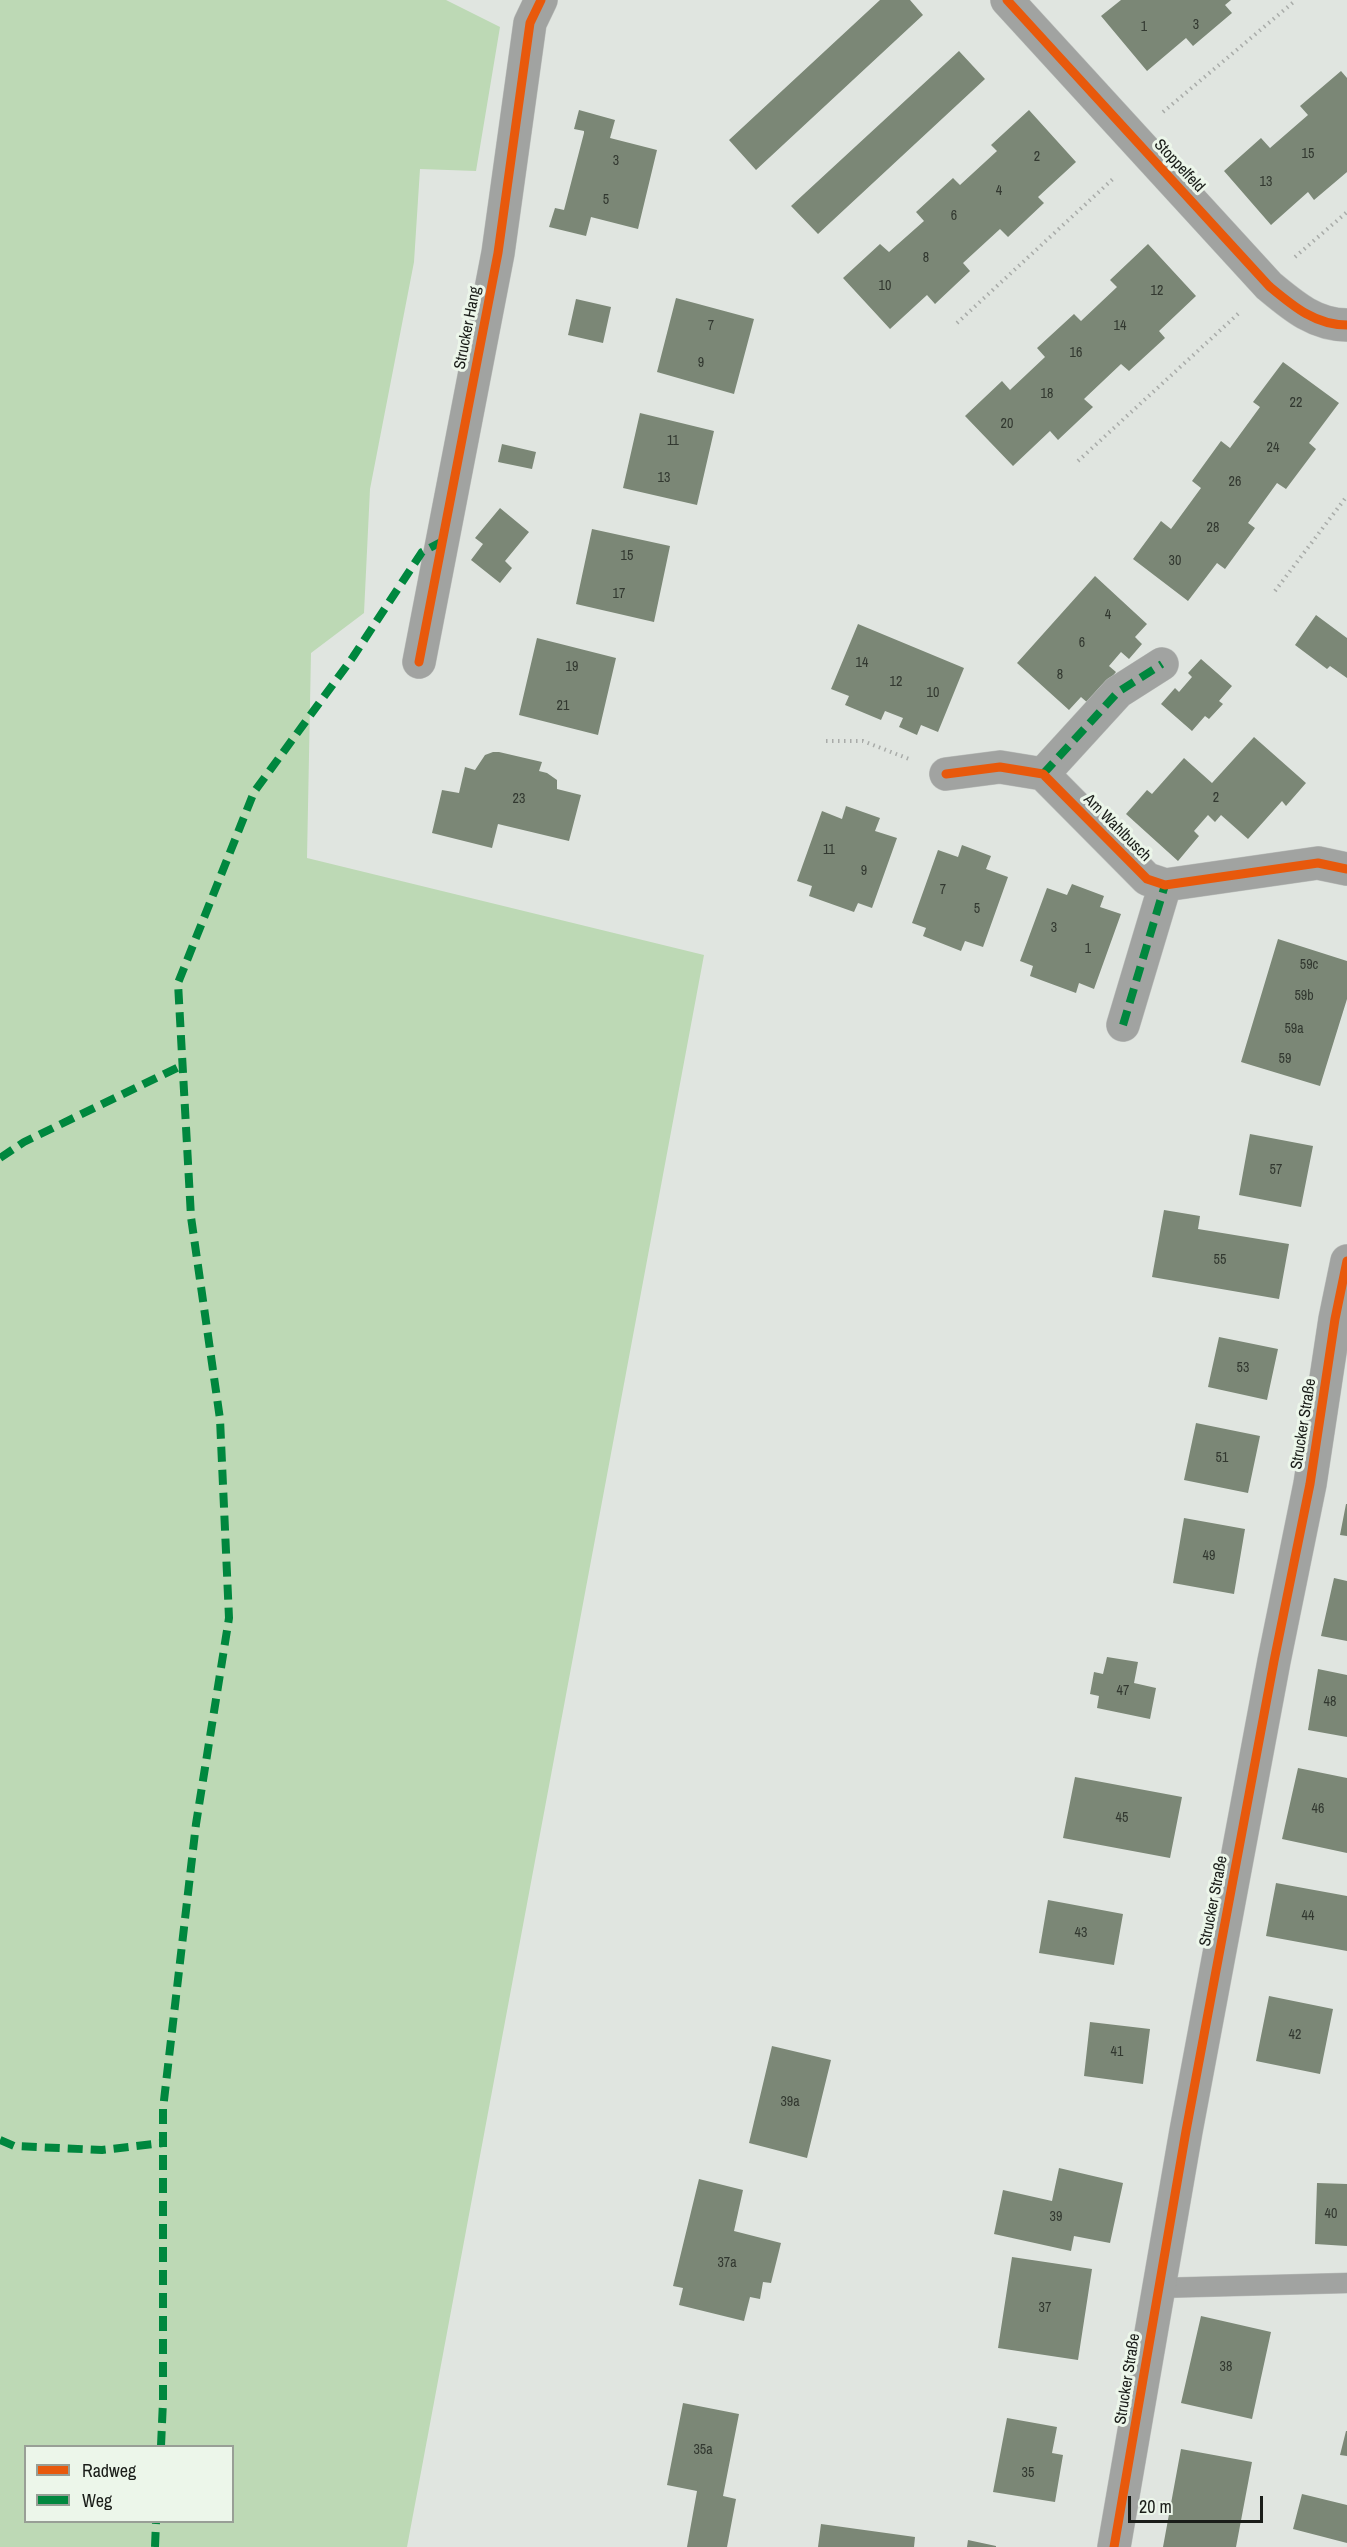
<!DOCTYPE html>
<html>
<head>
<meta charset="utf-8">
<style>
  body { margin:0 }
  #map { position:relative; width:1347px; height:2547px; overflow:hidden; background:#e0e5e0; font-family:"Archivo Narrow",sans-serif }
  canvas { display:block }
  .legend { position:absolute; left:24px; top:2445px; width:210px; height:78px; box-sizing:border-box; background:#ecf6ea; border:2px solid #989f96; margin:0; padding:8px 10px; list-style:none; font-size:18px; color:#1a1d19 }
  .legend li { display:flex; align-items:center; gap:12px; height:30px }
  .legend b { width:30px; border:2px solid #989f96 }
  .scale { position:absolute; left:1128px; top:2496px; width:135px; height:27px; box-sizing:border-box; border:3px solid #1a1d19; border-top:0; padding-left:8px; font-size:18px; line-height:21px; white-space:nowrap; color:#1a1d19; -webkit-text-stroke:4px #ecf6ea; paint-order:stroke }
</style>
</head>
<body>
<div id="map">
<canvas width="1347" height="2547"></canvas>
<ul class="legend">
<li><b style="height:8px;background:#e8590c"></b>Radweg</li>
<li><b style="height:8px;background:#00873e"></b>Weg</li>
</ul>
<div class="scale">20 m</div>
</div>
<script>
const context = document.querySelector('canvas').getContext('2d');
context.lineJoin = 'round';
function fill(path, color) {
  context.fillStyle = color;
  context.fill(path, 'evenodd');
}
function stroke(path, color, width, dash) {
  context.strokeStyle = color;
  context.lineWidth = width;
  context.lineCap = dash ? 'butt' : 'round';
  context.setLineDash(dash || []);
  context.stroke(path);
}
function drawText(font, color, halo, rows, align = 'center') {
  context.font = font + ' "Archivo Narrow",sans-serif';
  context.lineWidth = 6;
  context.setLineDash([]);
  context.textBaseline = 'middle';
  context.strokeStyle = halo;
  context.fillStyle = color;
  for (const [text, x, y, turn = 0] of rows) {
    context.save();
    context.translate(x, y);
    context.rotate((+turn || 0) * Math.PI / 180);
    context.textAlign = isNaN(turn) ? turn : align;
    if (halo) context.strokeText(text, 0, 0);
    context.fillText(text, 0, 0);
    context.restore();
  }
}
const green = new Path2D(`
  M0,0H446L500,27L476,171L420,169L414,262L370,489L364,613L311,653L307,858L704,955L407,2547H0ZM232,2446V2522H26V2446Z`);
const building = new Path2D(`
  M880,0H910L923,15L756,170L729,140Z
  M1121,0H1231L1225,5L1232,13L1193,46L1186,38L1147,71L1101,16Z
  M959,51L985,79L818,234L791,206Z
  M1341,71L1347,78V172L1314,200L1308,192L1271,225L1224,171L1261,138L1270,148L1308,115L1300,106Z
  M579,110L615,120L610,138L657,150L638,229L591,217L586,236L549,227L555,208L564,210L584,133V131L574,129Z
  M1029,110L1076,162L1038,197L1044,203L1008,237L1000,229L963,263L970,271L935,304L927,295L890,329L843,278L880,244L889,252L924,221L916,212L953,178L960,185L997,151L991,145Z
  M1148,244L1196,296L1159,331L1165,338L1129,371L1121,364L1084,399L1093,407L1058,440L1050,431L1013,466L965,416L1002,381L1010,390L1045,357L1037,348L1074,314L1081,321L1117,287L1110,280Z
  M676,298L754,319L734,394L657,372Z
  M576,299L611,307L603,343L568,335Z
  M1283,362L1339,403L1309,443L1316,449L1286,489L1277,483L1248,523L1255,528L1225,569L1217,563L1188,601L1133,559L1161,521L1171,529L1201,488L1192,481L1221,441L1230,448L1260,407L1253,402Z
  M640,413L714,431L697,505L623,488Z
  M502,444L536,452L532,469L498,462Z
  M500,508L529,532L505,561L512,568L500,583L471,560L483,544L475,538Z
  M592,529L670,546L654,622L576,604Z
  M1095,576L1147,624L1135,637L1142,644L1129,659L1121,652L1109,666L1116,672L1089,704L1081,697L1069,710L1017,663Z
  M1316,615L1347,638V678L1330,666L1327,669L1295,645Z
  M858,624L964,668L938,732L921,725L917,735L899,727L903,718L885,711L881,720L845,705L849,696L831,689Z
  M537,638L616,658L598,735L519,715Z
  M1201,659L1232,686L1219,701L1223,704L1209,719L1205,716L1192,731L1161,704L1175,688L1179,692L1192,677L1188,673Z
  M1254,737L1306,783L1286,806L1282,801L1248,839L1221,815L1215,822L1208,815L1194,831L1199,836L1178,861L1126,814L1147,790L1152,794L1184,758L1212,783Z
  M493,752H499L542,762L539,771L547,773L557,780V789L581,795L569,841L498,824L492,848L432,833L442,790L459,793L465,767L475,770L485,755Z
  M846,806L880,818L875,831L897,838L872,908L858,903L854,912L809,896L812,886L797,881L822,811L842,819Z
  M962,845L991,856L986,869L1008,877L983,947L965,941L961,951L923,936L926,928L912,923L938,850L958,857Z
  M1072,884L1104,896L1100,907L1121,914L1094,989L1079,983L1076,993L1030,976L1033,966L1020,961L1047,888L1067,895Z
  M1278,939L1347,961V999L1320,1086L1241,1062Z
  M1250,1134L1313,1146L1301,1207L1239,1195Z
  M1164,1210L1200,1216L1198,1229L1289,1244L1279,1299L1152,1277Z
  M1219,1337L1278,1349L1267,1400L1208,1387Z
  M1196,1423L1260,1436L1248,1493L1184,1480Z
  M1346,1504H1347V1536L1340,1535Z
  M1184,1518L1245,1529L1234,1594L1173,1583Z
  M1334,1578L1347,1581V1641L1321,1636Z
  M1107,1657L1138,1662L1134,1683L1156,1688L1150,1719L1097,1708L1099,1696L1090,1694L1094,1672L1103,1674Z
  M1318,1669L1347,1675V1737L1308,1730Z
  M1298,1768L1347,1778V1853L1282,1839Z
  M1075,1777L1182,1797L1170,1858L1063,1838Z
  M1276,1883L1347,1896V1951L1266,1936Z
  M1048,1900L1123,1914L1114,1965L1039,1953Z
  M1269,1996L1333,2009L1320,2074L1256,2061Z
  M1090,2022L1150,2029L1143,2084L1084,2076Z
  M772,2046L831,2060L807,2158L749,2143Z
  M1059,2168L1123,2183L1110,2243L1074,2236L1071,2251L994,2234L1003,2190L1052,2201Z
  M699,2179L743,2190L734,2231L781,2243L771,2283L763,2282L760,2299L750,2297L744,2321L679,2305L683,2288L673,2286Z
  M1317,2183L1347,2184V2246L1315,2244Z
  M1012,2257L1092,2269L1078,2360L998,2348Z
  M1201,2316L1271,2332L1252,2419L1181,2403Z
  M683,2403L739,2414L723,2496L736,2499L727,2547H687L697,2491L667,2485Z
  M1007,2418L1057,2427L1052,2453L1063,2455L1055,2502L993,2492Z
  M1346,2431H1347V2456L1340,2455Z
  M1181,2449L1252,2462L1236,2547H1163Z
  M1302,2494L1347,2505V2543L1293,2529Z
  M821,2524L915,2537L914,2547H818Z
  M968,2540L996,2546V2547H967Z`);
const path = new Path2D(`
  M1163,112L1296,0
  M1295,257L1347,212
  M957,323L1115,177
  M1078,461L1239,313
  M1275,591L1347,496
  M826,741H863L909,759`);
const lane = new Path2D(`
  M1158,2288L1347,2283`);
const street = new Path2D(`
  M1007,0L1269,286C1293,306 1315,325 1347,325
  M419,662L498,253L530,23L541,0
  M946,774L1000,767L1043,774L1147,879L1165,885L1318,863L1347,869
  M1043,774L1118,692L1162,664
  M1123,1025L1165,885
  M1114,2547L1186,2131L1274,1661L1310,1484L1335,1319L1347,1261`);
const quiet = new Path2D(`
  M1043,774L1118,692L1162,664
  M1123,1025L1165,885
  M0,1158L24,1142L183,1065
  M0,2140L14,2146L102,2150L163,2143
  M161,2446L163,2401V2109L196,1824L229,1618L220,1419L191,1217L178,983L254,792L353,657L422,552L443,541
  M155,2547L156,2522`);
const cycleway = new Path2D(`
  M1007,0L1269,286C1293,306 1315,325 1347,325
  M419,662L498,253L530,23L541,0
  M946,774L1000,767L1043,774L1147,879L1165,885L1318,863L1347,869
  M1114,2547L1186,2131L1274,1661L1310,1484L1335,1319L1347,1261`);
const numberNames = [
  ["3",1196,25],
  ["1",1144,27],
  ["15",1308,154],
  ["2",1037,157],
  ["3",616,161],
  ["13",1266,182],
  ["4",999,191],
  ["5",606,200],
  ["6",954,216],
  ["8",926,258],
  ["10",885,286],
  ["12",1157,291],
  ["7",711,326],
  ["14",1120,326],
  ["16",1076,353],
  ["9",701,363],
  ["18",1047,394],
  ["22",1296,403],
  ["20",1007,424],
  ["11",673,441],
  ["24",1273,448],
  ["13",664,478],
  ["26",1235,482],
  ["28",1213,528],
  ["15",627,556],
  ["30",1175,561],
  ["17",619,594],
  ["4",1108,615],
  ["6",1082,643],
  ["14",862,663],
  ["19",572,667],
  ["8",1060,675],
  ["12",896,682],
  ["10",933,693],
  ["21",563,706],
  ["2",1216,798],
  ["23",519,799],
  ["11",829,850],
  ["9",864,871],
  ["7",943,890],
  ["5",977,909],
  ["3",1054,928],
  ["1",1088,949],
  ["59c",1309,965],
  ["59b",1304,996],
  ["59a",1294,1029],
  ["59",1285,1059],
  ["57",1276,1170],
  ["55",1220,1260],
  ["53",1243,1368],
  ["51",1222,1458],
  ["49",1209,1556],
  ["47",1123,1691],
  ["48",1330,1702],
  ["46",1318,1809],
  ["45",1122,1818],
  ["44",1308,1916],
  ["43",1081,1933],
  ["42",1295,2035],
  ["41",1117,2052],
  ["39a",790,2102],
  ["40",1331,2214],
  ["39",1056,2217],
  ["37a",727,2263],
  ["37",1045,2308],
  ["38",1226,2367],
  ["35a",703,2450],
  ["35",1028,2473]
];
const streetNames = [
  ["Stoppelfeld",1179,166,47],
  ["Strucker Hang",468,328,-79],
  ["Am Wahlbusch",1117,828,45],
  ["Strucker Straße",1304,1424,-81],
  ["Strucker Straße",1214,1901,-79],
  ["Strucker Straße",1128,2379,-81]
];
fill(green, '#bdd9b5');
fill(building, '#7b8776');
stroke(lane, '#bdc0bd', 21);
stroke(street, '#bdc0bd', 34);
stroke(path, '#a9aca9', 4, [1.5, 4.5]);
stroke(lane, '#a1a3a1', 20);
stroke(street, '#a1a3a1', 33);
stroke(quiet, '#00873e', 8, [15, 8]);
stroke(cycleway, '#e8590c', 9);
drawText('14px', '#323830', null, numberNames);
drawText('16px', '#1a1d19', '#ecf6ea', streetNames);
</script>
</body>
</html>
